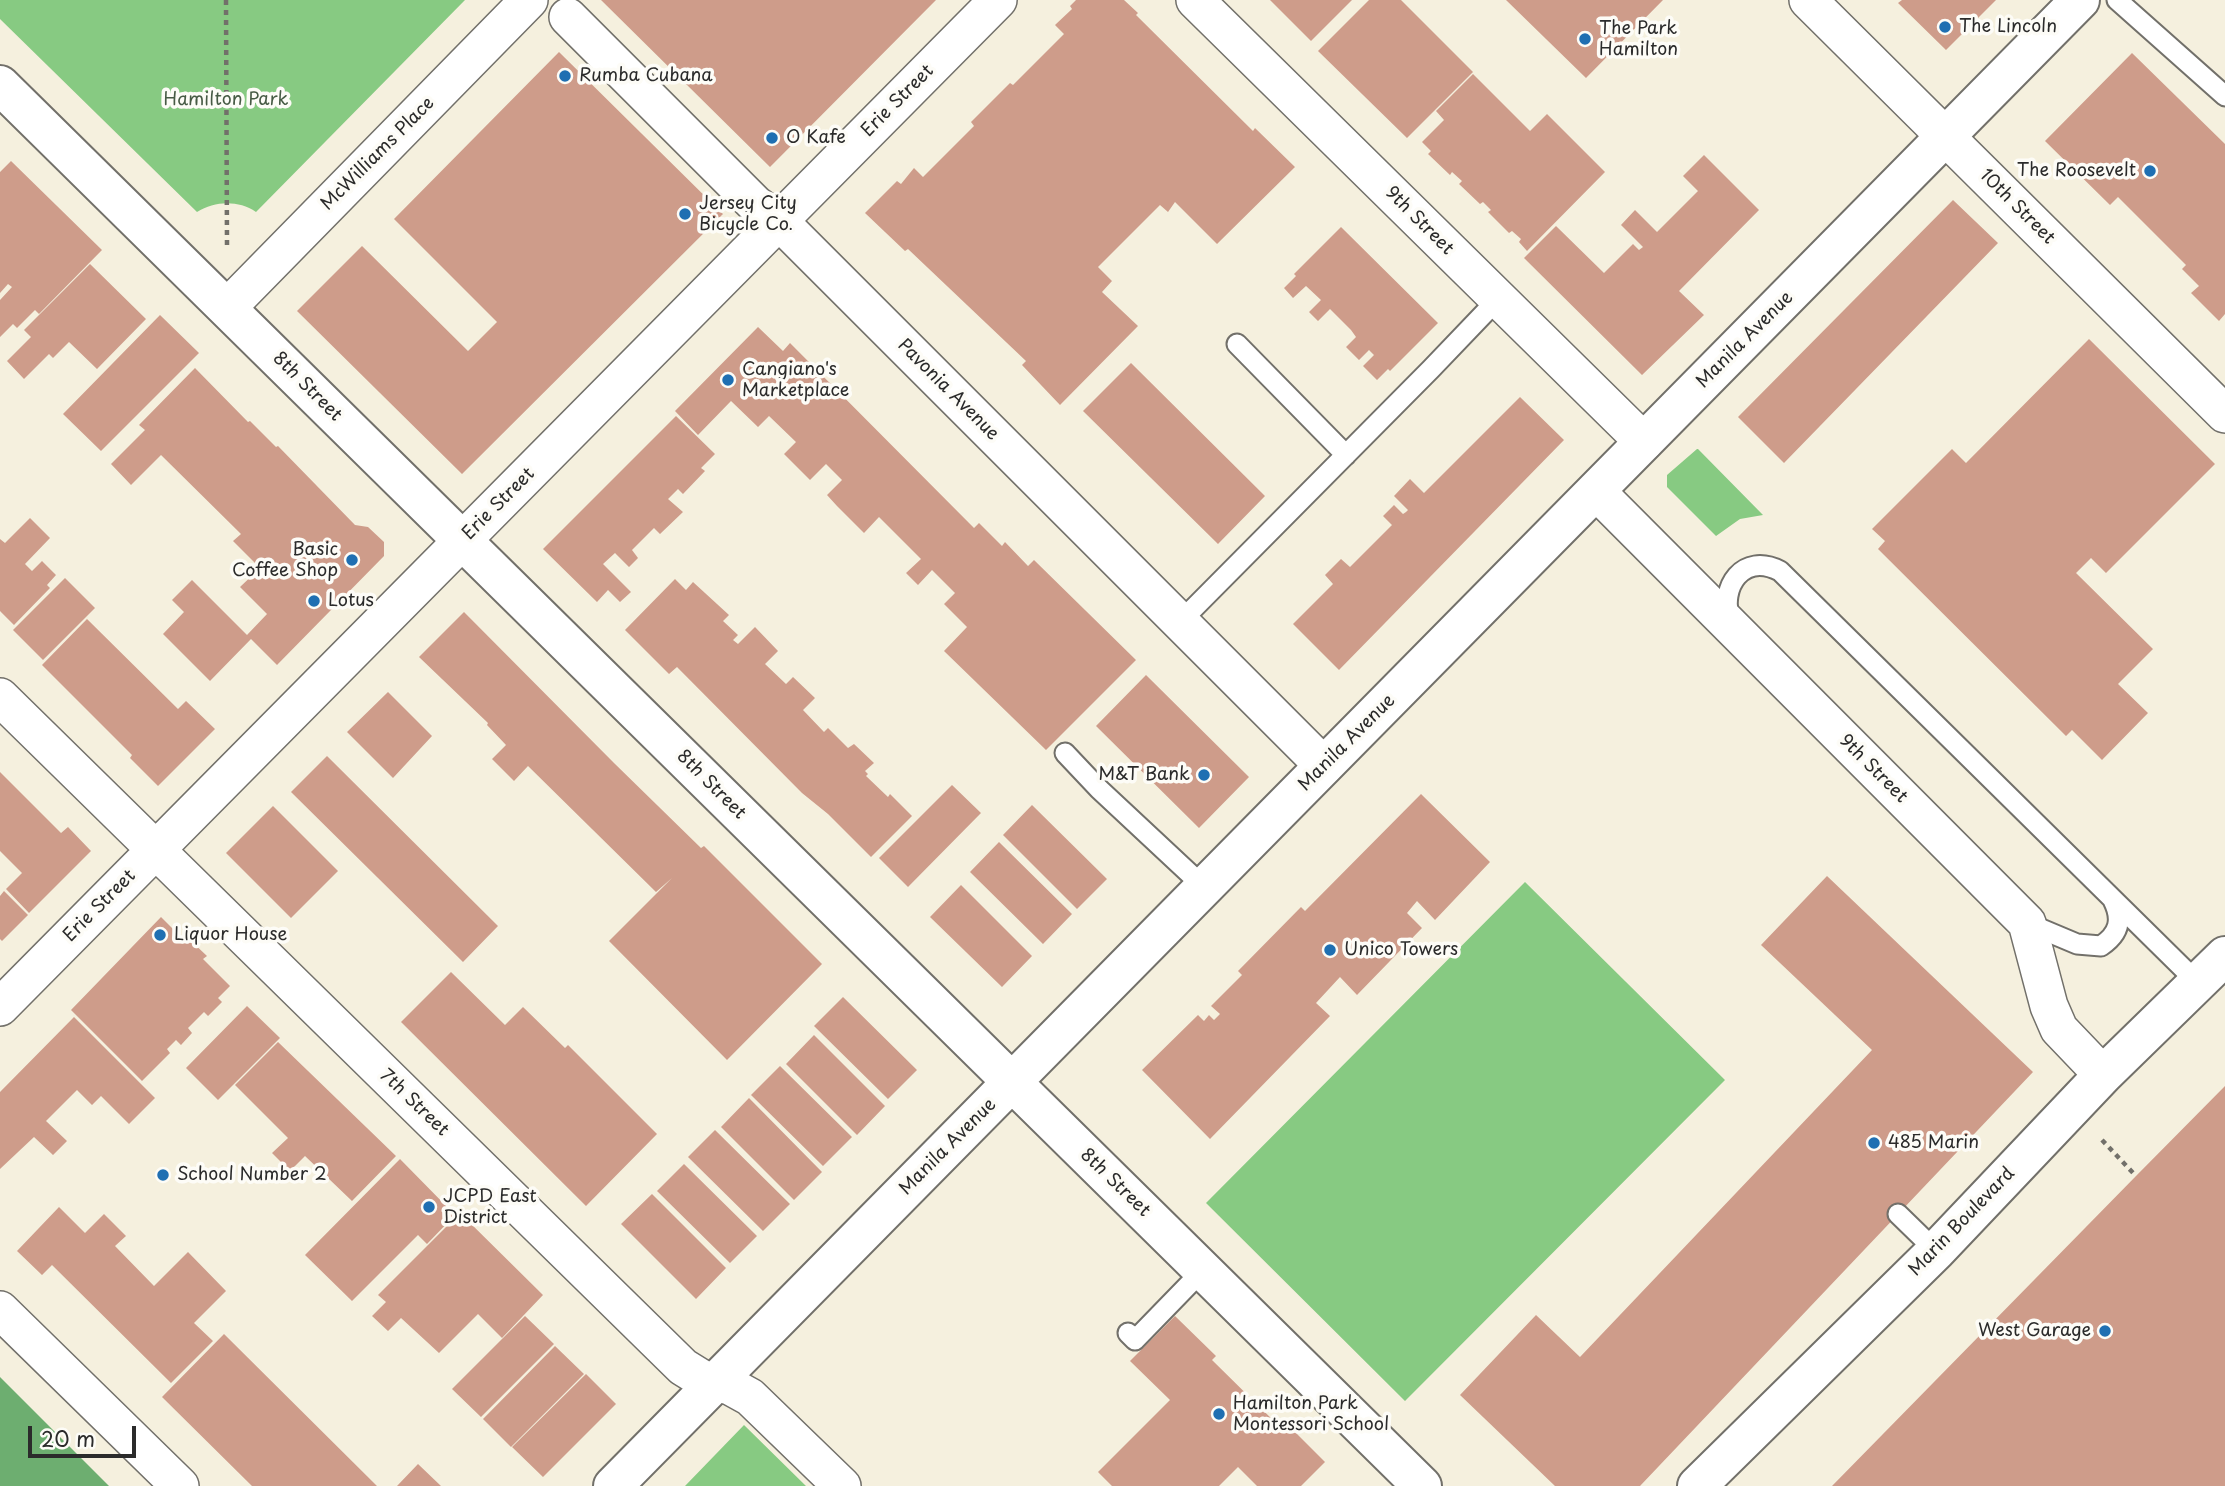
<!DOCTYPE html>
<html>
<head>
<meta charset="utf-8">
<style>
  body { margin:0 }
  #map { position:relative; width:2225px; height:1486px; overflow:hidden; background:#f5f0de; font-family:"Playpen Sans",sans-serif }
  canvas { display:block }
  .scale { position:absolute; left:28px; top:1426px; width:108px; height:32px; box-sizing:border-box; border:4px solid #2b2b2b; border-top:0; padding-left:9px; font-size:21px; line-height:24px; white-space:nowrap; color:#2b2b2b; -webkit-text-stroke:5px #fdfcf7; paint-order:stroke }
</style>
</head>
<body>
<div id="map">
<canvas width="2225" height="1486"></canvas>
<div class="scale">20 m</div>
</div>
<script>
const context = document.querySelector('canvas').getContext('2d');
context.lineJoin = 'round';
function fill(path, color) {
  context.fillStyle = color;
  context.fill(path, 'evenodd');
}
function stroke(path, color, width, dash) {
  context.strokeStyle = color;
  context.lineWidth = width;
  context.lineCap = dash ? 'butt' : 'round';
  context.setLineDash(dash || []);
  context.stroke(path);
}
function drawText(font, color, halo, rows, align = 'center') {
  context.font = font + ' "Playpen Sans",sans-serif';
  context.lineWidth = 7;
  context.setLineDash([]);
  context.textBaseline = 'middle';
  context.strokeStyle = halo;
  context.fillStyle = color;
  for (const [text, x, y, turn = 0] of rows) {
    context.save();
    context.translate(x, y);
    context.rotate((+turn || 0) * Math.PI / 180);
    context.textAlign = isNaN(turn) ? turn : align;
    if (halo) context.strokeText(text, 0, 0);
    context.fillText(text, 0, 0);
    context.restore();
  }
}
const green = new Path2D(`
  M0,0H465L256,212C238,200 215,201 197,212L0,19Z
  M1697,449H1698L1763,515L1740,519L1716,536L1667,487V475Z
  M1525,882L1725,1080L1405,1401L1206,1203Z
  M744,1425L806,1486H685Z`);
const forest = new Path2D(`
  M0,1377L109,1486H0Z`);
const building = new Path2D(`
  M601,0H936L770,167Z
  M1076,0H1124L1138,13L1136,15L1253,131L1255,128L1295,167L1217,244L1175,202L1168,212L1160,205L1098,267L1112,281L1102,292L1138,326L1060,405L1022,365L1026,361L908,249L905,251L865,213L897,181L901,184L914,168L923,177L974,126L971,122L1010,83L1013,85L1064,34L1055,25L1072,9L1070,6Z
  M1270,0H1352L1311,41Z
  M1369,0H1401L1473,72L1407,138L1318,51Z
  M1506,0H1663L1586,78Z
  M1902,0H1996L1946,50L1898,3Z
  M559,52L723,214L462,474L297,311L362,246L468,351L497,322L394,219Z
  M2132,53L2225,144V314L2219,321L2191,293L2199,286L2182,269L2186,265L2118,197L2110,205L2045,141Z
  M1473,74L1530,131L1547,114L1605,172L1527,251L1519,242L1521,239L1512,231L1509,233L1488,212L1491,210L1483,202L1480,204L1459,184L1462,181L1452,172L1450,175L1428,154L1431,151L1422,142L1444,120L1436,111Z
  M1704,155L1759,210L1679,291L1704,315L1642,375L1524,258L1556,226L1604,273L1633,244L1639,250L1643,247L1621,225L1635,210L1657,232L1698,191L1683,176Z
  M11,161L102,250L39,314L35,310L17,328L13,324L0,337V300L12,287L8,284L0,293V172Z
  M1953,200L1998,243L1784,463L1738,417Z
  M1341,227L1438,323L1390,371L1388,369L1377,380L1363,366L1374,355L1369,350L1359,360L1346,347L1356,337L1351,330L1330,309L1318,321L1309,312L1321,300L1306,286L1293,298L1284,288L1296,276L1294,274Z
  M90,264L146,319L97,369L69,342L53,358L49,354L24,379L7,361L31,337L24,330Z
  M160,315L199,353L101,451L63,414Z
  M758,327L783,351L790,343L974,528L979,523L1002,546L1005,542L1028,566L1034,560L1136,660L1046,750L944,651L967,627L944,604L955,593L932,570L918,585L906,573L921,559L879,517L864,533L837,506L827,495L842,480L826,464L810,480L784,454L796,442L769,416L758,427L731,401L698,435L675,411Z
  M2089,339L2215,464L2106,573L2091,558L2076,573L2153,649L2118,684L2148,713L2102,760L2072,730L2066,736L1878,549L1885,541L1872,529L1952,449L1966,463Z
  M1131,363L1265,496L1218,544L1083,411Z
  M195,368L248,422L250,421L276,447L278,446L355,525L368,527L384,542V556L277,665L251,639L210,681L163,634L184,612L172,600L192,580L247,635L267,614L240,587L260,568L233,541L241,534L161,455L131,485L111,464L145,430L139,425Z
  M1520,397L1564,440L1339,670L1293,624L1333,584L1325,575L1341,559L1350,567L1392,525L1383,516L1394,505L1403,514L1406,512L1408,510L1394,496L1410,479L1424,493Z
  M676,416L715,454L701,468L705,471L683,494L678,489L668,499L683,512L660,534L654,528L632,550L638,558L629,567L615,553L603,564L631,592L620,602L608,590L597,602L543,549Z
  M30,518L50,538L25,564L32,571L42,561L56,575L47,585L50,588L14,625L0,611V539L5,543Z
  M65,578L95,608L43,660L13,630Z
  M675,579L686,590L693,582L729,615L723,621L738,635L733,640L738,644L755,627L778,651L765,664L786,684L793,677L815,698L803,710L824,732L828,728L848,748L854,744L874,763L865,771L868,774L866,776L888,797L890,794L912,816L871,857L828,814L802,793L677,667L669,674L625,630Z
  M464,612L614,763L701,848L704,846L822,964L727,1060L609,941L672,878L656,892L528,766L514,781L492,759L506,745L487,725L488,723L419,657Z
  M87,619L178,709L186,701L215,729L158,786L130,758L132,755L42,665Z
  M1146,675L1249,777L1199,828L1096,726Z
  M388,692L432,736L393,778L347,732Z
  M327,756L498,926L463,962L291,792Z
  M0,772L61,833L68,827L91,851L29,913L6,889L22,873L0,851Z
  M952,785L981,813L908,887L879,858Z
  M1421,794L1490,862L1435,920L1417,901L1407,913L1422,928L1357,995L1340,977L1316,1003L1330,1016L1210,1139L1142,1070L1198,1015L1204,1021L1209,1015L1214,1020L1220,1014L1211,1006L1242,975L1238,971L1301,907L1305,911Z
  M1032,805L1107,879L1077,909L1003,835Z
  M273,806L338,871L291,918L226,853Z
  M999,842L1072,914L1043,944L970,872Z
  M1827,876L2033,1072L1640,1486H1555L1460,1395L1536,1315L1580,1357L1872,1050L1761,945Z
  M961,885L1032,956L1002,987L930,917Z
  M4,891L28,915L2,941L0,939V896Z
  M161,917L187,943L190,940L207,956L203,959L230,986L218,998L222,1002L208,1016L204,1012L188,1028L192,1033L181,1045L176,1040L167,1049L170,1053L142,1081L71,1010Z
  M451,972L505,1025L523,1007L565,1048L568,1045L657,1134L586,1206L401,1022Z
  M843,997L917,1070L888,1099L814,1026Z
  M247,1006L280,1038L218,1100L186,1068Z
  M74,1017L155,1098L129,1124L101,1096L92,1105L77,1090L46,1121L67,1141L53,1155L34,1137L0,1169V1092Z
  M814,1035L885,1106L857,1135L786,1064Z
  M278,1042L396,1156L352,1201L305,1156L290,1171L272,1153L288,1138L235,1085Z
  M780,1066L852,1137L823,1166L751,1095Z
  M2225,1086V1486H1832L2136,1176Z
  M749,1098L822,1172L794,1200L721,1127Z
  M715,1130L790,1204L763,1231L688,1157Z
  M400,1159L455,1215L427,1244L418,1235L352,1301L305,1255Z
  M684,1164L757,1236L730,1263L657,1191Z
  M652,1194L726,1268L696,1299L621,1224Z
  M59,1207L85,1233L104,1214L126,1236L115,1246L154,1286L188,1252L226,1291L194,1323L213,1341L171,1383L52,1265L42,1275L17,1251Z
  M460,1213L543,1295L502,1338L478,1314L439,1353L401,1318L388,1331L372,1316L386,1302L378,1295Z
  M525,1316L554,1344L481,1417L452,1389Z
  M1175,1316L1216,1356L1212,1360L1280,1427L1285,1422L1325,1462L1301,1486H1257L1238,1467L1219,1486H1112L1098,1472L1170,1400L1130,1361Z
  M224,1334L377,1486H252L162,1397Z
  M555,1346L584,1374L511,1447L483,1419Z
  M586,1374L616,1404L543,1477L512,1447Z
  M418,1464L441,1486H397Z`);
const path = new Path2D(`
  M226,0L227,245
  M2102,1140L2136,1176`);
const lane = new Path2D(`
  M2117,0L2225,96
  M1237,344L1346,455
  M1730,620C1719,587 1743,552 1780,571L2198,983
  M1180,622L1431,369L1498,299
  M1065,753L1099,789L1204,887
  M2027,923L2077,944L2101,946C2119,934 2123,920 2113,900
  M1898,1214L1936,1251
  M1128,1333L1135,1340L1204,1269`);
const street = new Path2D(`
  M1195,0L1644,442
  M1808,0L2225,414
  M568,17L755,204L779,221L1324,766
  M227,308L529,0
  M1596,491L2027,923L2049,1006L2059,1029L2103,1075
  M0,697L683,1367L704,1380L730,1386L750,1397L842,1486
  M0,1007L998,0
  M0,1310L180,1486`);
const secondary = new Path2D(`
  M0,85L1422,1486
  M613,1486L2080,0
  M1697,1486L1936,1251L2103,1075L2225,956`);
const markers = [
  [1945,27,7,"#1f6fb2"],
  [1585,39,7,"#1f6fb2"],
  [565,76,7,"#1f6fb2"],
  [772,138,7,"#1f6fb2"],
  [2150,171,7,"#1f6fb2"],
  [685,214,7,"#1f6fb2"],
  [728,380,7,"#1f6fb2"],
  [352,560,7,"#1f6fb2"],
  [314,601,7,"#1f6fb2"],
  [1204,775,7,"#1f6fb2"],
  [160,935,7,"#1f6fb2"],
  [1330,950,7,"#1f6fb2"],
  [1874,1143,7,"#1f6fb2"],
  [163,1175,7,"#1f6fb2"],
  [429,1207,7,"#1f6fb2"],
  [2105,1331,7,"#1f6fb2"],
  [1219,1414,7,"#1f6fb2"]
];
const poiNames = [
  ["The Lincoln",1959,27],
  ["The Park",1599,29],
  ["Hamilton",1599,50],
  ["Rumba Cubana",579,76],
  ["O Kafe",786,138],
  ["The Roosevelt",2136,171,"right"],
  ["Jersey City",699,204],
  ["Bicycle Co.",699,225],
  ["Cangiano's",742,370],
  ["Marketplace",742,391],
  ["Basic",338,550,"right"],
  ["Coffee Shop",338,571,"right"],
  ["Lotus",328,601],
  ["M&T Bank",1190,775,"right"],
  ["Liquor House",174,935],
  ["Unico Towers",1344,950],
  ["485 Marin",1888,1143],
  ["School Number 2",177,1175],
  ["JCPD East",443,1197],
  ["District",443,1218],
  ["West Garage",2091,1331,"right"],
  ["Hamilton Park",1233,1404],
  ["Montessori School",1233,1425]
];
const parkNames = [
  ["Hamilton Park",226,100]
];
const streetNames = [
  ["Erie Street",898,101,-45],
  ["McWilliams Place",378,154,-45],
  ["10th Street",2017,207,45],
  ["9th Street",1419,221,45],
  ["Manila Avenue",1745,340,-45],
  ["8th Street",307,387,45],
  ["Pavonia Avenue",948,390,45],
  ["Erie Street",499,504,-45],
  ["Manila Avenue",1347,743,-45],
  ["9th Street",1873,769,45],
  ["8th Street",711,785,45],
  ["Erie Street",100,906,-45],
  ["7th Street",414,1103,44],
  ["Manila Avenue",948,1147,-45],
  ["8th Street",1115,1183,44],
  ["Marin Boulevard",1962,1222,-46]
];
fill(green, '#87ca82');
fill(forest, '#6dae70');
fill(building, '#ce9c8a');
stroke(lane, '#72706a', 23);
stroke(street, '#72706a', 40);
stroke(secondary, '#72706a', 42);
stroke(path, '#72706a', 4.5, [5, 5]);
stroke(lane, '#fff', 19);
stroke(street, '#fff', 37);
stroke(secondary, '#fff', 38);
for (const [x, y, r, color] of markers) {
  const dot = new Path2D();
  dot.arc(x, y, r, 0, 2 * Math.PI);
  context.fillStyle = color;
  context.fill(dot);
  stroke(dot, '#fdfcf7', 2.5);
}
drawText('18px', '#2b2b2b', '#fdfcf7', poiNames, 'left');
drawText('18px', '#475b45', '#fdfcf7', parkNames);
drawText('18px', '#2b2b2b', '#fdfcf7', streetNames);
</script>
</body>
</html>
